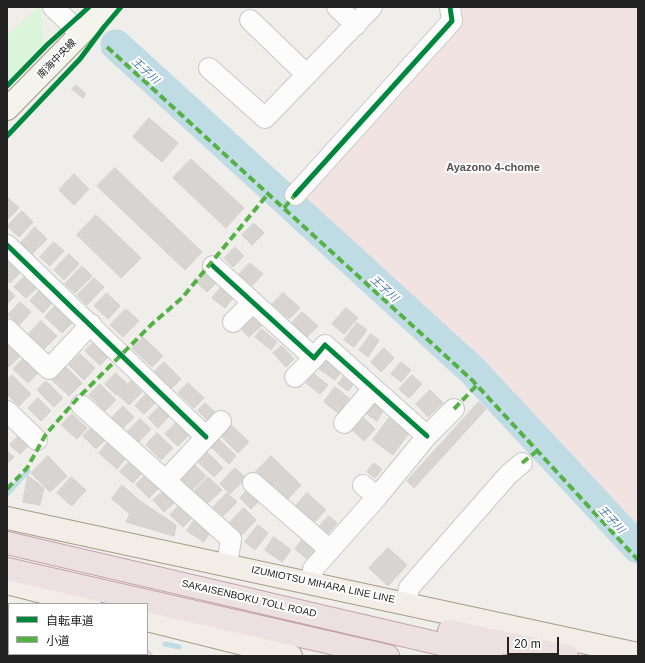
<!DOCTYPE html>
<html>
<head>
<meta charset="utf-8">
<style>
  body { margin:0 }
  #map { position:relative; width:645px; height:663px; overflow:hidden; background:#f0eeeb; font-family:Helvetica,"Noto Sans JP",sans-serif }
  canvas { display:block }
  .frame { position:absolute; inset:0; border:8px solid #222; pointer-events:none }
  .legend { position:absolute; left:8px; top:603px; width:140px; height:52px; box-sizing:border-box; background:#fff; border:1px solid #a7a7a7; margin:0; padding:5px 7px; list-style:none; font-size:12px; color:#222 }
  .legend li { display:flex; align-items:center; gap:8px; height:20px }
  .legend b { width:20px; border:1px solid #a7a7a7 }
  .scale { position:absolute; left:507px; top:637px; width:52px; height:18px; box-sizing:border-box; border:2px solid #222; border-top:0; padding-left:5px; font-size:12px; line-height:14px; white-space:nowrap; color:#222; -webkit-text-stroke:3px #fff; paint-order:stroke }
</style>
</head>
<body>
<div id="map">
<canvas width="645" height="663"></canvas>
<div class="frame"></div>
<ul class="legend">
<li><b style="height:5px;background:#00873e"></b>自転車道</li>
<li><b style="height:5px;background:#55b145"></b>小道</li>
</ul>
<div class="scale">20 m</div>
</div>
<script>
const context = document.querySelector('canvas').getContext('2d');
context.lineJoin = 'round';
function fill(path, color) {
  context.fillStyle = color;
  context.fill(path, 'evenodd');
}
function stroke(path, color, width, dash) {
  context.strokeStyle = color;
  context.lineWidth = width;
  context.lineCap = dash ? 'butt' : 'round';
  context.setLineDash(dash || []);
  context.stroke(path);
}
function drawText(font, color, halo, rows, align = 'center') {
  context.font = font + ' Helvetica,"Noto Sans JP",sans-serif';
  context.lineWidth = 4;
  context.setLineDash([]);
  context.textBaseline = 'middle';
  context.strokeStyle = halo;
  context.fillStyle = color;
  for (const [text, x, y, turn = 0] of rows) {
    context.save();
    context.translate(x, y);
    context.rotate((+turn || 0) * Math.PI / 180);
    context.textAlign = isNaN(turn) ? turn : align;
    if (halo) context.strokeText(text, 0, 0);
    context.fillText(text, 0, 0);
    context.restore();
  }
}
const commercial = new Path2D(`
  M461,7H638V529L483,373L300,202L462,24Z`);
const park = new Path2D(`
  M39,7L42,12L44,43L7,81V35Z`);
const stream = new Path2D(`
  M7,494L28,471
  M165,644L179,647`);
const river = new Path2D(`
  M116,45L473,371L638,548`);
const building = new Path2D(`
  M76,85L86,94L83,98L72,89Z
  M149,118L178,143L162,162L133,137Z
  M191,159L244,208L226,228L173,178Z
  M115,168L202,252L185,270L97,186Z
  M74,174L89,189L74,205L59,190Z
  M7,197L19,208L7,220Z
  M22,211L33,222L19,237L7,226Z
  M96,215L141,258L121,278L77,235Z
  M254,223L264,233L252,245L242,235Z
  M35,227L47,239L32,254L21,243Z
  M54,242L64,251L50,266L40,257Z
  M235,247L244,256L233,267L224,258Z
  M69,254L79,264L64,280L54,270Z
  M7,258L23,270L10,283L7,280Z
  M250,263L263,274L252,286L239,274Z
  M82,266L92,276L75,293L65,284Z
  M209,269L220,279L207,292L196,282Z
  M27,274L39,286L26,298L14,287Z
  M94,278L104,287L87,305L77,295Z
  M224,284L236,294L225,308L212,298Z
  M7,288L15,296L7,304Z
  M39,291L52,303L43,313L30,301Z
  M107,293L120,306L108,319L94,306Z
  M283,293L300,308L289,319L272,304Z
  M20,302L31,312L19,325L8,315Z
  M57,304L74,321L62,333L45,317Z
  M346,308L358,318L344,334L332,324Z
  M126,309L139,321L123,337L110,325Z
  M302,312L318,326L307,337L292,323Z
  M251,315L261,326L249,337L239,327Z
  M41,321L57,336L43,350L28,335Z
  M357,323L367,330L354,347L344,340Z
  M262,329L277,342L271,350L255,337Z
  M371,334L379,340L368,357L359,350Z
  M143,337L163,356L152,367L132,348Z
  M7,339L23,353L9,367L7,365Z
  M96,340L111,354L100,365L85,351Z
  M282,346L294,359L286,367L273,353Z
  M384,348L394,358L381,372L371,362Z
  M80,354L95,368L84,380L69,365Z
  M25,357L40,371L28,383L13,369Z
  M326,360L341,372L335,380L319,369Z
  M164,362L181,379L171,389L154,372Z
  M401,362L411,370L401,382L391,374Z
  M65,366L82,383L69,396L52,380Z
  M116,373L127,384L116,395L105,384Z
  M313,373L328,385L320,394L306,383Z
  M12,375L31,394L19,406L7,394V380Z
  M412,375L422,384L409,398L399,389Z
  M343,377L353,385L348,391L338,384Z
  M46,381L63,398L54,407L37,390Z
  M131,381L142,392L129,405L118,395Z
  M188,383L204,398L194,408L178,393Z
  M100,384L116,400L105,411L89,395Z
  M335,387L349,398L338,413L324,402Z
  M430,390L443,403L428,417L416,404Z
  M148,392L157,401L144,414L135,406Z
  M38,398L51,411L41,421L28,408Z
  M370,399L384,409L377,421L362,411Z
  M479,402L486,409L414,488L407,481Z
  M205,403L215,412L207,420L198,411Z
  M123,406L134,417L122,429L111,419Z
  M160,406L170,415L158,428L148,418Z
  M72,414L87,428L77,439L61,425Z
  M362,416L375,429L364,441L350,428Z
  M389,418L409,433L393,455L373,440Z
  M140,419L151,429L138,443L127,432Z
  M228,422L249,442L238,453L218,433Z
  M176,423L189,435L178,446L165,434Z
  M94,425L107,438L96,449L83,436Z
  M157,433L173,448L161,460L146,445Z
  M20,434L30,444L20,454L10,445Z
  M218,438L236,456L229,464L210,446Z
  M109,441L127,457L117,469L99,453Z
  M7,451L14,457L7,464Z
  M207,452L223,468L214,477L198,462Z
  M48,456L67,476L50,492L31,473Z
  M271,456L301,485L284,503L254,474Z
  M131,460L144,471L133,483L120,472Z
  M193,463L206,476L191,491L178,479Z
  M374,463L382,469L375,478L367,472Z
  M235,468L246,478L230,494L220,484Z
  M146,474L160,487L149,498L136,485Z
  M28,476L44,488L40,505L23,502Z
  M71,477L86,490L72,506L57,493Z
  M208,477L222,490L207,504L194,491Z
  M122,485L140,501L176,525L174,536L126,522L130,514L112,499Z
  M252,485L264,496L251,509L240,498Z
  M166,489L177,500L164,512L153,500Z
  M227,493L237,502L223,516L213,507Z
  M307,493L326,510L311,526L293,509Z
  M181,504L194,516L183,527L170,515Z
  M244,508L256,520L242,535L229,523Z
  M197,516L213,527L204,542L187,531Z
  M329,516L337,523L327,535L318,528Z
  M258,525L268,533L255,550L245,542Z
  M274,537L291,550L282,562L265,550Z
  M304,538L317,549L308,560L295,549Z
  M388,548L407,565L388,586L369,568Z
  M147,649L154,656H121L123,654H147Z
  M83,654H104L107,656H86Z`);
const street = new Path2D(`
  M53,7L81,34
  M337,7L356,25
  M250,20L307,75
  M209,68L265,118L372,7
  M295,195L452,21L450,7
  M7,245L206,437
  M213,266L314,358L325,345L427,436
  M233,322L253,302
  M7,329L49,369L91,324
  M295,377L314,358
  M81,405L231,539L227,565
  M7,411L37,440
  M344,423L373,389
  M166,480L221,421
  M253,483L330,550
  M363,485L377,497
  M312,583L313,569L377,497L427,436L454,409
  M406,603L409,588L508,475L522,463
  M72,656L73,654`);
const secondary = new Path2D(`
  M7,109L107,7`);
const primary = new Path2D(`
  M7,518L638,654
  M7,583L90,604
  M147,620L291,656`);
const highway = new Path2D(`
  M7,543L492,656
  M7,569L388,656
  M449,631L567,656`);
const quiet = new Path2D(`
  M107,47L472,380L638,560
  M284,208L295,195
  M454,409L477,385
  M522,463L537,451
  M7,489L27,468L46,434L77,399L152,324L182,298L268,194`);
const cycleway = new Path2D(`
  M7,86L48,44L89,7
  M7,136L80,59L104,27L121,7
  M295,195L452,21L450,7
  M7,245L206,437
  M213,266L314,358L325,345L427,436`);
const streetNames = [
  ["南海中央線",57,59,-46],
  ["IZUMIOTSU MIHARA LINE LINE",323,585,12],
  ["SAKAISENBOKU TOLL ROAD",249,599,13]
];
const waterNames = [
  ["王子川",145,71,42],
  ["王子川",384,289,42],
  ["王子川",611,520,47]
];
const neighbourhoodNames = [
  ["Ayazono 4-chome",493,168]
];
fill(commercial, '#f1e3e1');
fill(park, '#daf5da');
stroke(stream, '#bfdbe3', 5);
stroke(river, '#bfdbe3', 31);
fill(building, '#d7d4d2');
stroke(building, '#d3d0cc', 1);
stroke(street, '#c9c8c7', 22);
stroke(secondary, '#999a82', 24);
stroke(primary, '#a79c86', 24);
stroke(highway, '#c5a2ac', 24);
stroke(street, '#fdfcfc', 20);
stroke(secondary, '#f4f4ed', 22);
stroke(primary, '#f3ede7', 22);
stroke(highway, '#ece0e2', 22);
stroke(quiet, '#55b145', 4, [8, 4]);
stroke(cycleway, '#00873e', 5);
drawText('10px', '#222', '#fff', streetNames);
drawText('italic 11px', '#4a7aab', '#fff', waterNames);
drawText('bold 11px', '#555', '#fff', neighbourhoodNames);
</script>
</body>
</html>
